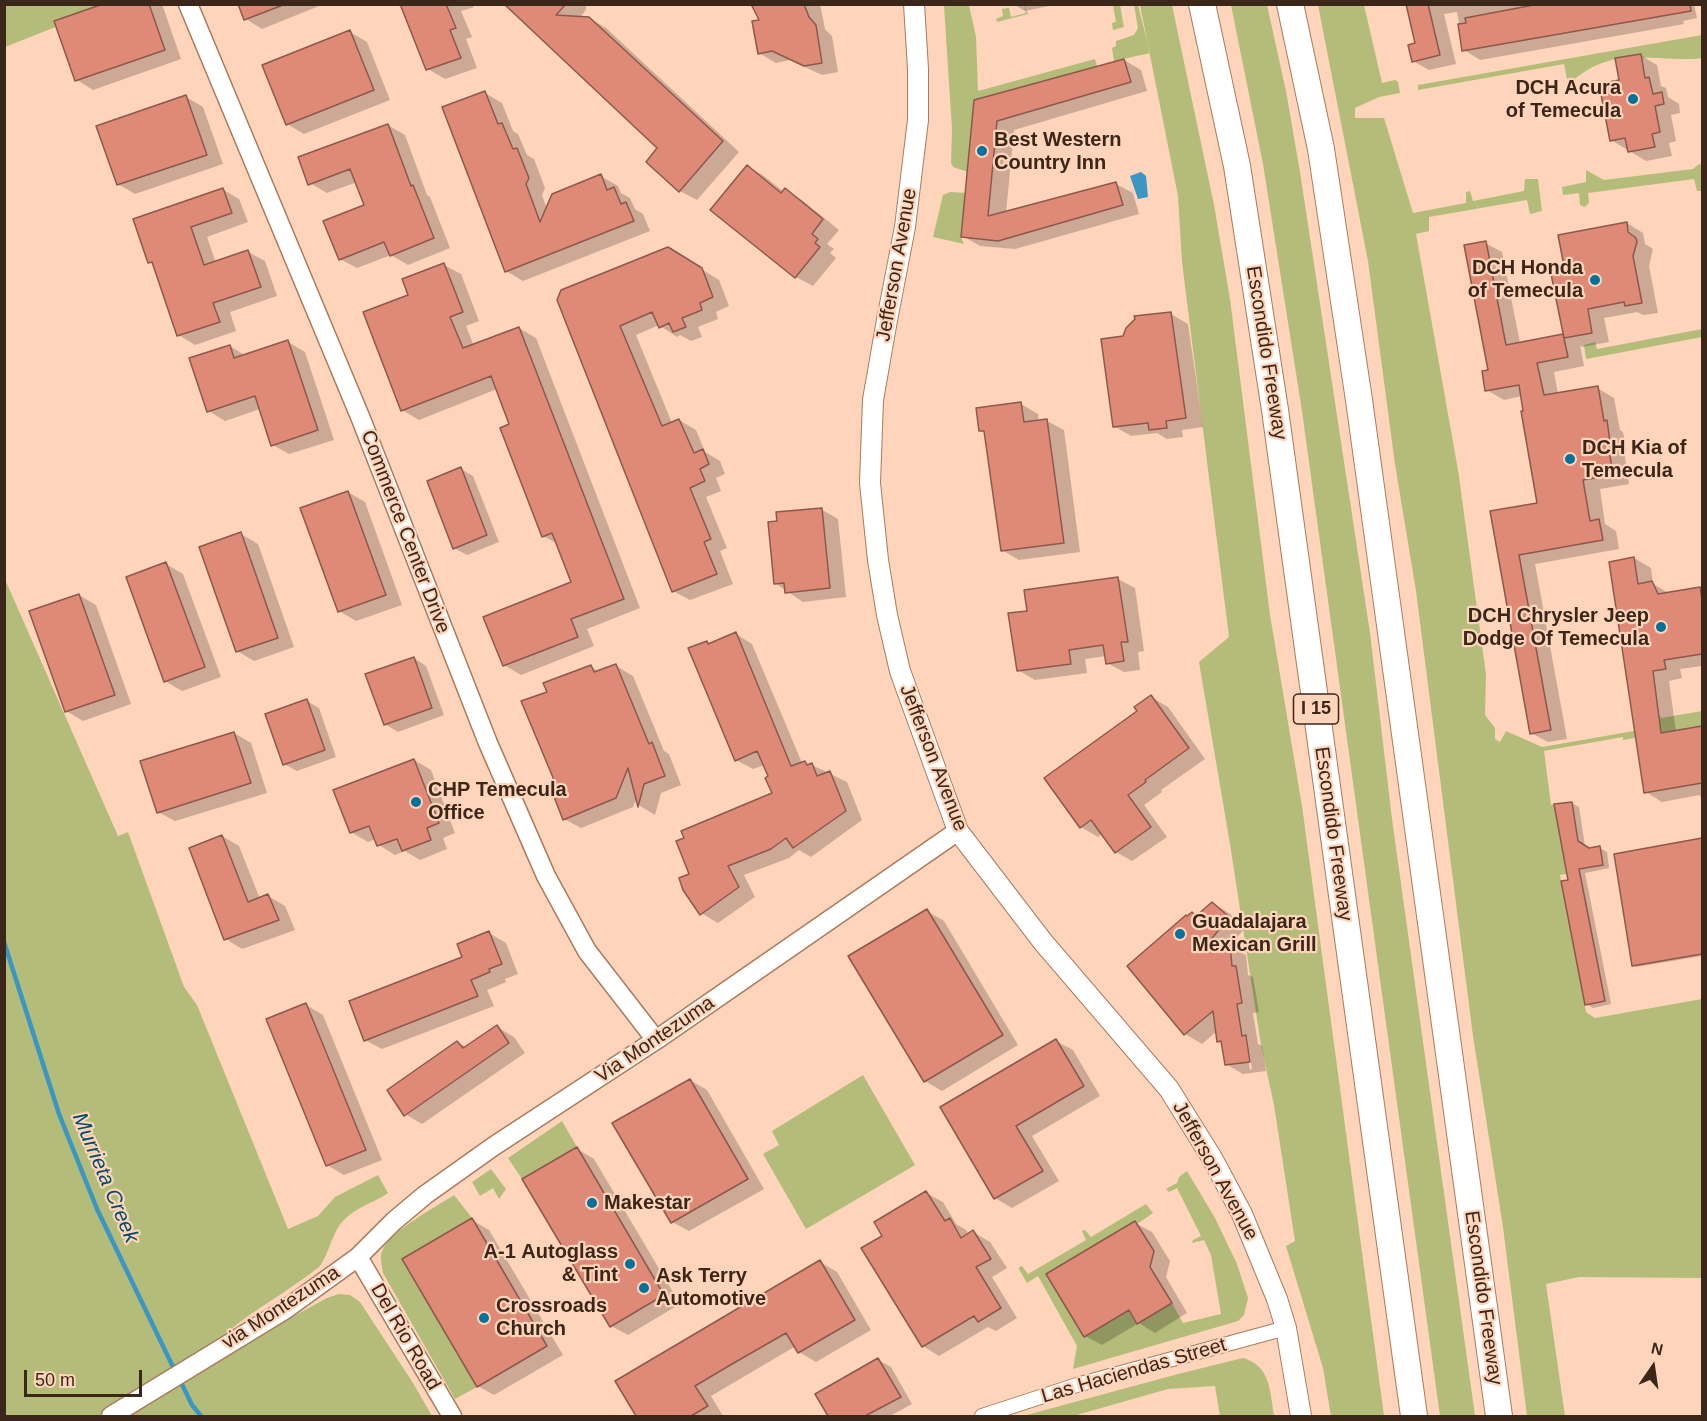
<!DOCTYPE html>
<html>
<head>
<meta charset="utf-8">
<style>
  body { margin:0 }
  #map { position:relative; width:1707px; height:1421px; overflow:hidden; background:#fed4ba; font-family:Arial,sans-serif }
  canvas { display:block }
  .frame { position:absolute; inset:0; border:6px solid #3a271a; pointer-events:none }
  .north { position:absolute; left:1623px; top:1337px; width:60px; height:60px; -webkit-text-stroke:4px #fed4ba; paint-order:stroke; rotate:13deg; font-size:16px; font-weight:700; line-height:24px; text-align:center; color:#3a271a }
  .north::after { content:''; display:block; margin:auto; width:21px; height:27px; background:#3a271a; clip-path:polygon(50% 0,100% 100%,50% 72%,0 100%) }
  .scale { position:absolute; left:24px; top:1370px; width:118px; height:27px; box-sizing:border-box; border:3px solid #3a271a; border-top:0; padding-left:8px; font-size:18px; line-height:21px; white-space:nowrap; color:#3a271a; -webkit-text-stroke:4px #fed4ba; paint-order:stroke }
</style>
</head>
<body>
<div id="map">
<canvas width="1707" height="1421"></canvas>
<div class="frame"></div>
<div class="north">N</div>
<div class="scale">50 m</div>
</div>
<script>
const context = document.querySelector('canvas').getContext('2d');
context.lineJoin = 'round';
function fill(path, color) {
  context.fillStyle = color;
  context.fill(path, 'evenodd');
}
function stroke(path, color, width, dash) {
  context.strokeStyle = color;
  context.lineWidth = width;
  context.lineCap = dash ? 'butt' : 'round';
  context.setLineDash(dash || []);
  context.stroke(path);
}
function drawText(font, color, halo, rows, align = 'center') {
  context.font = font + ' Arial,sans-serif';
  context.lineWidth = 4.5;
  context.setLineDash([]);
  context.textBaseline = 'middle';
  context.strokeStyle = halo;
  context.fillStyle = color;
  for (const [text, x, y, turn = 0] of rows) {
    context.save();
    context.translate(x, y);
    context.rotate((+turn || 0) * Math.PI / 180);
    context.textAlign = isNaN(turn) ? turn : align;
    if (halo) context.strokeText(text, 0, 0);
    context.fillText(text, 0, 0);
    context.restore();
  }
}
const green = new Path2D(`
  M5,5H111L5,47Z
  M944,5H969L976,37L978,91L1095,59L1097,66L974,100L971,173L953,167L951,163L952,129Z
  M1024,5L1028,14L997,22L996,19L1003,16L1002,9L1009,8L1011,17L1026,13Z
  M1113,5H1120L1124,27L1113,30L1112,23L1116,22Z
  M1134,5H1138L1150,53L1114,61L1112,48L1116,46V41L1134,35L1138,28Z
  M1140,5H1172L1214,205L1230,299L1270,615L1302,806L1384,1416H1331L1323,1368L1286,1246L1295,1241L1274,1105L1261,1045L1230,844L1199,662L1229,637L1182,262L1178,196Z
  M1231,5H1267L1286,91L1300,172L1370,633L1392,819L1475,1416H1440L1302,411L1263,164Z
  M1318,5H1364L1382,83L1395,80L1398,82L1400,93L1379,97L1355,108V118H1384L1413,213L1466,203V192L1470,191L1473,201L1524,191L1525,179H1538L1542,211L1530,214L1527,200L1429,217V231L1416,234L1458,470L1486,674L1485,715L1495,728V739L1500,742L1506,731L1542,747L1634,731V727L1659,715L1661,718L1702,711V726L1623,740V737L1544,751L1551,805L1554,804L1566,872V874L1560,875L1586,1012L1595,1018L1702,999V1278L1579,1277L1546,1284L1565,1416H1527L1503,1227L1473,1036L1416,591L1395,464L1368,261Z
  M1702,35V58C1682,61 1663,57 1642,58L1640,54C1614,59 1593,62 1573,81L1567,79L1564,64L1418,90V85Z
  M1699,164L1702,165V191H1697L1694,179L1588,193L1589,203L1585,207L1580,205L1579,193L1563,195L1562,187L1586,182V170L1604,180L1693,169Z
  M950,192L966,193L961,237L964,244L933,237L943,195Z
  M1702,329V337L1586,359L1584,345L1595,342L1597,349Z
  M4,577L118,836L128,832L184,987L197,1005L288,1229L318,1216L335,1197L378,1175L388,1193C370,1205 352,1208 339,1226C332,1236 326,1260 319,1267C289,1291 254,1309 225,1334L239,1345L277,1321L294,1316L327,1298L339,1294L350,1295L360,1302L413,1383L432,1416H5Z
  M863,1075L915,1165L806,1229L763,1154L779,1145L772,1131Z
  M562,1121L577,1147L522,1179L508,1158Z
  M491,1169L506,1189L499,1199L493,1188L480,1196L472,1182Z
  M1187,1171L1215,1218L1237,1264L1248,1298L1244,1315L1238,1321L1073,1369L1077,1346L1038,1276L1027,1283L1019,1269V1267L1022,1266L1028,1274L1086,1240L1082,1231L1085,1230L1091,1237L1146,1204L1153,1213L1137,1224L1135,1221L1129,1310L1137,1324L1172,1303L1183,1323L1221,1314L1211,1255L1204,1240L1192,1243L1193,1240L1201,1236L1177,1188L1169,1192L1166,1189L1177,1183L1179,1177Z
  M454,1195L472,1218L402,1260L477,1387L455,1399L383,1273C382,1266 379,1256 383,1249C392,1230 436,1207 454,1195Z
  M1243,1358C1271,1366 1270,1392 1274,1416H1220L1215,1386L1168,1389L1073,1416H1023L1178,1374Z`);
const water = new Path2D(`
  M1141,172L1146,176L1148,197L1138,199L1130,176Z`);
const shadow = new Path2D(`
  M108,4H162L181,59L93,90L77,80Z
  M240,4H324L262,29L246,19Z
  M402,4H472L474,7L461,11L472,37L466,39L477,68L445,79L428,69Z
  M506,4H586V10L579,18H589L606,28L739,152L697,200L680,191L659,148Z
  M753,4H820L825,29L832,36L838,72L822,75L790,60L776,63L759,53L762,21Z
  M1013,4H1058L1025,11Z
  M1408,4H1694L1697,18L1683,21L1684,24L1480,60L1464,50L1457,12L1444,14L1456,64L1429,70L1413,61L1417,44Z
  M350,32L367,42L390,100L304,134L287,124Z
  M1640,55L1657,65L1661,86L1666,88L1668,97L1679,104L1680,113L1671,115L1676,141L1669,143L1672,156L1646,161L1611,140L1621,81Z
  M1124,60L1141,70L1147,91L1014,130L1006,213L1116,184L1133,193L1139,214L1015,249L980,246L963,236L976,101Z
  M485,93L502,103L513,131L518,134L527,155L534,159L545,188L542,195L547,209L601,176L618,186L621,193L630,198L635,209L643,214L650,231L523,281L506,271Z
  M186,97L203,107L223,164L135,194L118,184Z
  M388,125L405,135L427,195L430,197L450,248L408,265L391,255L357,268L340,259L366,206L357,182L327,193L310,183Z
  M747,166L764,176L784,192L785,190L802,200L839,230L827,244L834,249L830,253L836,258L813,286L796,277Z
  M222,189L239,199L248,222L207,237L216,263L248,252L265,261L277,296L230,312L236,331L195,345L179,335L154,265L149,262Z
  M1627,223L1643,233L1645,244L1653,249L1649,266L1658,313L1643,315L1637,312L1604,318L1609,342L1582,347L1580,345L1584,366L1554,372L1558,394L1597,388L1614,398L1620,430L1623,432L1627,451H1624L1629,484L1600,489L1605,524L1616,531L1619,549L1535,564L1567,739L1548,742L1531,733L1491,513L1539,504L1522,396L1504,400L1487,390L1490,372L1485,243L1502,252L1520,343L1563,335L1565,336L1567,272Z
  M685,259L719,280L729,306L716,312L718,319L698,327L702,337L691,341L680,335L677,337L659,325L636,335L672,423L679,420L696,430L705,452L720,461L725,474L716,478L721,491L706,497L727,548L720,551L733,584L690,600L673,591L558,300Z
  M444,265L461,274L479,321L466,326L474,346L519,328L536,338L640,608L587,629L594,646L521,675L504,665L573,583L558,544L543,536L511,425L497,389L419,420L402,410L410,296Z
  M1171,314L1188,324L1203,427L1182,430L1183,437L1167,439L1157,433L1131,436L1114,426L1124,337Z
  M288,342L305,352L334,440L289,454L273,445L260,409L225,421L209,411L230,346L246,356Z
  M1021,404L1038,414L1039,422L1047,421L1064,430L1080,552L1019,560L1002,550L986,434L981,430Z
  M461,469L473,476L499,542L467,555L454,548Z
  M348,492L365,502L402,605L356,621L339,611Z
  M821,509L838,519L846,597L803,602L775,583Z
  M241,534L258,544L294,647L254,661L237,651Z
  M1634,558L1651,568L1653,584L1669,593L1700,588L1702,590V666L1680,669L1682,678L1669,681L1676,732L1702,727V802L1700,795L1662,802L1646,792Z
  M166,564L183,574L221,677L182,691L165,681Z
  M1118,579L1135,588L1144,651L1138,652L1140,670L1124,672L1107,663L1106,656L1085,659L1087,673L1035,680L1018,670L1028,612Z
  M79,595L96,605L131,704L83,721L66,711Z
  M736,634L752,644L802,763L812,765L847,782L862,820L811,857L799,850L789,858L744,875L755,897L718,923L701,913L691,875L774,794L765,765L753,769L736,760L707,642L710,644Z
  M414,658L426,666L444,715L398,732L385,724Z
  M616,666L633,676L664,751L669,754L681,785L661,793L655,815L640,806L637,797L633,807L581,828L564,819L555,780L549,692L591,667L600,672Z
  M1151,697L1168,707L1205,759L1161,790L1162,792L1144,805L1167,837L1132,861L1116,852L1103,833L1098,837L1081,827L1139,712Z
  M307,701L319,708L336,757L297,771L284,764Z
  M234,733L251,743L267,793L175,821L158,812Z
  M414,760L431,770L455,833L443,838L447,849L420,860L405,851L395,855L379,845L376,839L368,842L351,832Z
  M1572,803L1579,807L1585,846L1590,849L1600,848L1607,852L1609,868L1585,873L1611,1004L1593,1008L1586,1004L1569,881Z
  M222,836L239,846L260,899L268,896L285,906L295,930L242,949L226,939Z
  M1702,840V956L1636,967L1633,965L1615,855Z
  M1213,903L1229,913L1245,928L1230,946L1246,955L1248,975L1253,977L1259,1012L1253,1013L1258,1044L1262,1046L1266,1071L1243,1074L1226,1064L1222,1043L1219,1041L1217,1031L1202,1044L1185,1034L1192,914L1198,917ZM1244,1037H1247L1252,1069L1250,1070Z
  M927,911L944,921L1018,1045L942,1091L925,1081Z
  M489,933L506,943L518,974L505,979L506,982L487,990L494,1006L382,1049L365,1040L464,958Z
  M306,1005L323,1015L382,1160L344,1175L327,1165Z
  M497,1027L514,1037L525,1053L422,1124L405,1114L457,1042L466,1047Z
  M1056,1041L1073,1050L1100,1096L1032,1136L1059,1181L1012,1208L995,1198L942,1107Z
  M690,1080L707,1090L764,1189L689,1231L672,1222Z
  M577,1149L594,1159L680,1304L628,1335L611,1326Z
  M926,1193L943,1202L956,1224L966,1230L969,1235L973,1232L990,1242L1007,1268L992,1277L1017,1318L996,1331L988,1327L939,1356L923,1346L884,1236Z
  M472,1220L489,1230L563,1355L494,1395L478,1386Z
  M1135,1223L1152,1232L1170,1261L1166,1277L1187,1313L1155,1333L1139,1323L1102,1345L1085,1336Z
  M820,1262L837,1272L871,1330L816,1362L799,1352L796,1346L711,1396L723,1416H638L617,1381Z
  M878,1360L891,1367L912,1404L890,1416H830L817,1395Z`);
const stream = new Path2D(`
  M4,942L59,1114L97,1209L175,1371
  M179,1378L192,1405L201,1416`);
const building = new Path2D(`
  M103,4H149L165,50L75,81L54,21Z
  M238,4H283V5L244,20Z
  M400,4H446L456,28L450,30L461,58L426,70Z
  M504,4H566L556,15L589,17L723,141L679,192L646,162L657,148Z
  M751,4H804L809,17L816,25L822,63L804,66L772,51L758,54L752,21L759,20Z
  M1406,4H1428L1440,55L1412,62L1408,45L1415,43Z
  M1539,4H1690L1691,11L1462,51L1458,24L1466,23L1465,18Z
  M350,30L374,90L286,125L262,65Z
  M1641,54L1645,78L1649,77L1653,94L1662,92L1664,104L1655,106L1660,132L1652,134L1655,147L1628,152L1625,138L1610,141L1599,84L1619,80L1615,58Z
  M1124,59L1131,82L997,121L988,216L1116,182L1123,205L998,241L961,237L974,100Z
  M485,91L498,124L502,123L513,149L517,148L529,178L526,184L540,222L552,194L601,174L607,190L614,187L621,204L626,202L634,221L505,272L442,107Z
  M186,95L207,155L117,185L96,126Z
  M388,124L411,186L413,185L434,238L390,256L384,242L339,260L323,221L364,205L350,169L308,185L298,157Z
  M747,165L781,193L785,188L823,219L812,234L818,239L815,243L820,247L795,278L710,210Z
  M223,188L232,213L191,227L204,265L248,250L261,287L213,303L220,322L177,336L152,262L148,263L133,219Z
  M1627,222L1628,232L1636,238L1637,242L1633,256L1642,303L1625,306L1624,302L1588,309L1592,333L1564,338L1551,274L1565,271L1558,235Z
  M1486,241L1506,345L1563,334L1568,357L1537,363L1544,395L1598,386L1604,421L1607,420L1610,442H1608L1613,475L1583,480L1590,521L1599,519L1603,540L1519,555L1551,730L1530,734L1490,511L1537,503L1521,411H1523L1519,385L1485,391L1482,371L1488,370L1464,245Z
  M668,247L702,268L713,297L700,303L702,310L682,318L686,327L673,332L669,323L659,328L652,312L620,326L662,426L679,419L694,453L703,449L709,464L700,469L705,481L690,488L711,539L704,542L717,574L672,592L557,300L561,290Z
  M444,263L463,312L450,317L463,348L519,327L624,599L571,619L578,637L503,666L483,617L571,582L552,533L542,537L500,428L509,424L491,376L401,411L363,312L408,295L402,279Z
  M1171,312L1186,418L1166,421L1167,428L1149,430L1148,423L1113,427L1101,339L1123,336L1126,328L1135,319L1134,316Z
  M288,340L318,430L271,446L255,396L207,412L189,358L230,345L234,358Z
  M1021,402L1024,422L1047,419L1064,543L1001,551L984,431H979L976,408Z
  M461,467L487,535L453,549L427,481Z
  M348,491L386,595L338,612L300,508Z
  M822,508L830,588L785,593L784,583L774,584L768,522L777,521L776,512Z
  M241,532L278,638L236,652L199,547Z
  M1634,557L1638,584L1652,581L1658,594L1700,587L1702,600V654L1664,660L1666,669L1653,671L1661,733L1702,726V783L1644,793L1609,562Z
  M166,562L205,667L164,682L126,577Z
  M1118,577L1128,642H1121L1124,661L1106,664L1103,645L1069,650L1071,664L1017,671L1008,613L1027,611L1024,590Z
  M79,594L115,695L65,712L29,611Z
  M736,632L791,766L805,761L807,765L812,763L817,776L830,771L846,811L793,848L786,838L771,849L728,866L739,887L700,915L683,890L679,878L689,874L676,841L684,838L681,831L772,793L765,778L768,776L757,751L735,761L688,648L707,641L708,644Z
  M414,657L432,708L384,725L365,674Z
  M616,664L649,744L652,742L665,776L644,784L638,807L628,768L616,798L563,820L551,789L554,780L521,701L547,692L543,683L591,665L594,672Z
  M1151,695L1189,748L1145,780L1146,782L1128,795L1151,827L1115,853L1091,820L1080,828L1044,778L1137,711L1134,707Z
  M307,699L325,750L283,765L265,714Z
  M234,732L251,783L157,813L140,761Z
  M414,759L439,823L427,828L431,840L402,851L397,839L377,846L369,826L350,833L333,790Z
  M1572,802L1578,841L1589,848L1600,846L1603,865L1579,869L1605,1001L1585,1005L1561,881L1568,880L1554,804Z
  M222,835L248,902L268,894L279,920L224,940L189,848Z
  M1702,838V954L1632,966L1614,854Z
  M1212,902L1229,917L1206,946L1230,944L1232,966H1236L1242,1003L1237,1004L1242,1036L1246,1035L1250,1062L1225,1065L1221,1041L1217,1042L1213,1011L1184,1035L1127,966L1186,915L1187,916L1192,912L1196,916Z
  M927,909L1003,1035L924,1082L848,956Z
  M489,931L502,964L489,969L490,972L471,980L478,996L364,1041L349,1001L462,957L457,944Z
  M306,1003L366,1150L326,1166L266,1019Z
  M497,1025L509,1043L404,1116L387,1090L457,1041L463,1048Z
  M1056,1039L1084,1086L1016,1126L1043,1171L994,1199L940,1107Z
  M690,1079L748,1179L671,1223L612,1123Z
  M577,1147L664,1295L610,1327L522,1179Z
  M926,1191L945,1221L950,1218L961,1238L973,1230L991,1259L976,1267L1001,1308L978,1322L974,1316L922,1347L861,1248L882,1236L874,1222Z
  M472,1218L547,1346L477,1387L402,1259Z
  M1135,1221L1154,1251L1150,1267L1172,1303L1137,1324L1129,1310L1084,1337L1046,1274Z
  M820,1260L855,1320L798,1353L786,1333L732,1364L695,1386L708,1406L691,1416H636L615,1381Z
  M878,1358L901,1397L865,1416H828L815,1394Z`);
const minor = new Path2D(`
  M982,1416L1077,1385L1286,1328`);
const tertiary = new Path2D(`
  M188,4L361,419L488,743L546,876L587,951L656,1040
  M358,1257L452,1416
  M111,1416L286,1309L358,1257L394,1221L425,1195L494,1146L656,1040L958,831`);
const secondary = new Path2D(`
  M914,4L918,69V120L905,227L887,320L873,400L870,483L878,560L887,615L900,671L958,831L1043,942L1169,1089L1212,1158L1242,1214L1277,1299L1286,1328L1301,1416`);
const motorway = new Path2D(`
  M1202,4L1237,166L1275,410L1414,1416
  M1290,4L1321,149L1359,400L1499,1416`);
const markers = [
  [1633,99,6,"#02729d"],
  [982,151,6,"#02729d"],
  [1595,280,6,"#02729d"],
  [1570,459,6,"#02729d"],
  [1661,627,6,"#02729d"],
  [416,802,6,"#02729d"],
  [1180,934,6,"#02729d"],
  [592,1203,6,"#02729d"],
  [630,1264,6,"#02729d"],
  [644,1288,6,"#02729d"],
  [484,1318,6,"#02729d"]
];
const shields = [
  [1316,709,45]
];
const shieldNames = [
  ["I 15",1316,709]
];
const poiNames = [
  ["DCH Acura",1621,88,"right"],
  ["of Temecula",1621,111,"right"],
  ["Best Western",994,140],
  ["Country Inn",994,163],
  ["DCH Honda",1583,268,"right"],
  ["of Temecula",1583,291,"right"],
  ["DCH Kia of",1582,448],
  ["Temecula",1582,471],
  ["DCH Chrysler Jeep",1649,616,"right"],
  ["Dodge Of Temecula",1649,639,"right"],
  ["CHP Temecula",428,790],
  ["Office",428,813],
  ["Guadalajara",1192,922],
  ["Mexican Grill",1192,945],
  ["Makestar",604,1203],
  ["A-1 Autoglass",618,1252,"right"],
  ["& Tint",618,1275,"right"],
  ["Ask Terry",656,1276],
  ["Automotive",656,1299],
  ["Crossroads",496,1306],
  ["Church",496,1329]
];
const streetNames = [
  ["Jefferson Avenue",897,265,-80],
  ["Escondido Freeway",1266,353,81],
  ["Commerce Center Drive",405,532,69],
  ["Jefferson Avenue",933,758,69],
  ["Escondido Freeway",1333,834,82],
  ["Via Montezuma",655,1040,-34],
  ["Jefferson Avenue",1215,1171,61],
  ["Escondido Freeway",1483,1298,82],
  ["via Montezuma",281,1308,-33],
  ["Del Rio Road",405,1337,60],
  ["Las Haciendas Street",1134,1371,-16]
];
const waterNames = [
  ["Murrieta Creek",105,1178,67]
];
fill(green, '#b4bc79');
fill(water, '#3c96c3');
fill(shadow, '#0003');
stroke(stream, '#3c96c3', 4.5);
fill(building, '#df8a77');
stroke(building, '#8d584c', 1.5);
stroke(minor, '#aa7b5d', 16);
stroke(tertiary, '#aa7b5d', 21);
stroke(secondary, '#aa7b5d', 22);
stroke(motorway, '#aa7b5d', 28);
stroke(minor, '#fff', 14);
stroke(tertiary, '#fff', 18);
stroke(secondary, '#fff', 20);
stroke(motorway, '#fff', 26);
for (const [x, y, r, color] of markers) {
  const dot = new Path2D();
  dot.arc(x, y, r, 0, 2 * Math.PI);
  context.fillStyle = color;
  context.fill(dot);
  stroke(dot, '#fed4ba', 2);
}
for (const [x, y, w] of shields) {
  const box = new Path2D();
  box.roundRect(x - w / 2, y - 15, w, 30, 4.5);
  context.fillStyle = '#fed4ba';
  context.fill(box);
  stroke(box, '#3a271a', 1.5);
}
drawText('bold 18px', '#3a271a', null, shieldNames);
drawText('bold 20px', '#3a271a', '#fed4ba', poiNames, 'left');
drawText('20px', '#3a271a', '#fed4ba', streetNames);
drawText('italic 21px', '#004c6b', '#fed4ba', waterNames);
</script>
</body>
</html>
